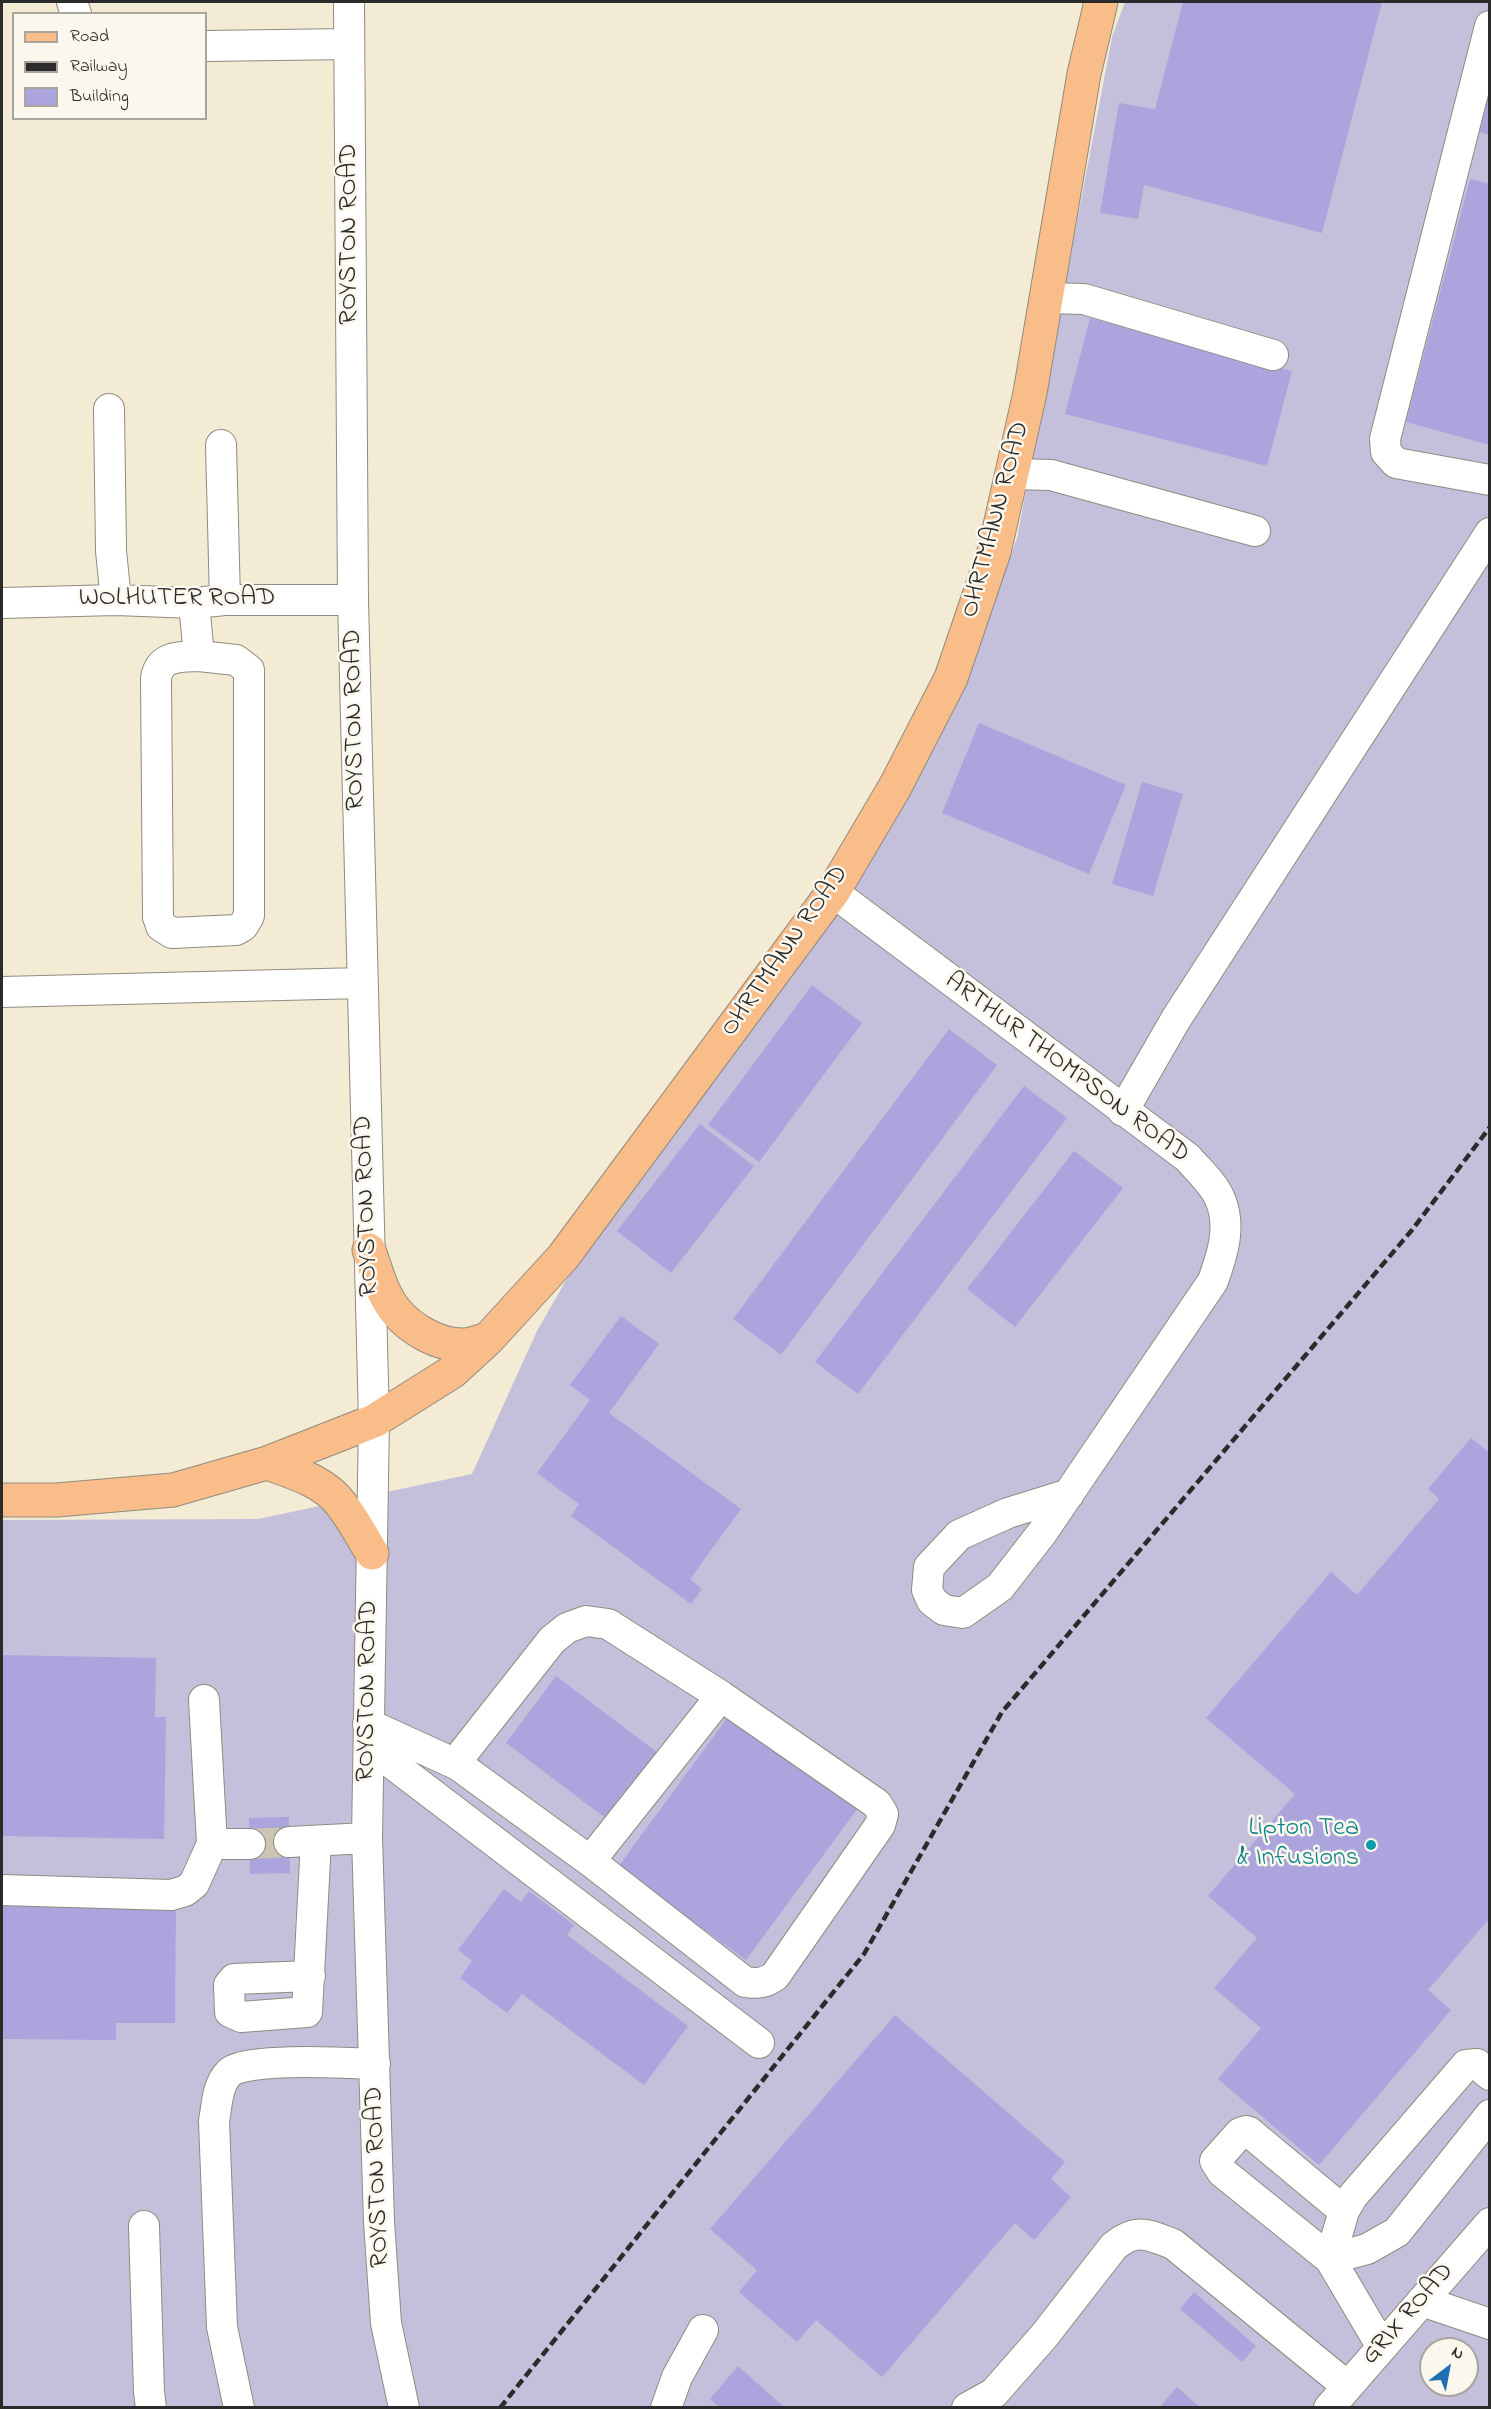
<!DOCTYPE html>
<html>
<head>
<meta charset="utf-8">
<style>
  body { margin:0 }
  #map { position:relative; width:1491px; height:2409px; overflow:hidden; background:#f4ebd5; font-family:"Indie Flower",sans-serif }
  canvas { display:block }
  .frame { position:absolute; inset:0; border:3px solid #2b2b2b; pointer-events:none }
  .legend { position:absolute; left:12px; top:12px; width:195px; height:108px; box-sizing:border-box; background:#fbf7ec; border:2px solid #a8a59f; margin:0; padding:8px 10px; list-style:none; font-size:18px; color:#2b2b2b }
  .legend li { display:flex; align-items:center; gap:12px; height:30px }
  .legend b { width:30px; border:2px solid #a8a59f }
  .north { position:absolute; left:1419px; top:2337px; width:60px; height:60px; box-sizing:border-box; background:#fbf7ec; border:2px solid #a8a59f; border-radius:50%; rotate:32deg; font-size:16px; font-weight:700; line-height:24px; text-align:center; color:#2b2b2b }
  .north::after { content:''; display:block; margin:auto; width:21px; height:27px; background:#1f6fb2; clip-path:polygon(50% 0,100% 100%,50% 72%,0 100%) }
</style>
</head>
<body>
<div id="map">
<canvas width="1491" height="2409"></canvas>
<div class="frame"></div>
<ul class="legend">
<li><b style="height:8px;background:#f8bd89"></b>Road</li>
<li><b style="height:8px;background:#2b2b2b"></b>Railway</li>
<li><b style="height:16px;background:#aca4dc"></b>Building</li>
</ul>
<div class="north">N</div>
</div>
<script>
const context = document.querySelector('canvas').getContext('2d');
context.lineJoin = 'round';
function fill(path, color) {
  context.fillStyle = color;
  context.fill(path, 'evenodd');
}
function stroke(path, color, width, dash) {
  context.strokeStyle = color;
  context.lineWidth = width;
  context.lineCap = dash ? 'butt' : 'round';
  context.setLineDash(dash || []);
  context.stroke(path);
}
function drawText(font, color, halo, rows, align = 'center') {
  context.font = font + ' "Indie Flower",sans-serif';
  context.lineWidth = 5;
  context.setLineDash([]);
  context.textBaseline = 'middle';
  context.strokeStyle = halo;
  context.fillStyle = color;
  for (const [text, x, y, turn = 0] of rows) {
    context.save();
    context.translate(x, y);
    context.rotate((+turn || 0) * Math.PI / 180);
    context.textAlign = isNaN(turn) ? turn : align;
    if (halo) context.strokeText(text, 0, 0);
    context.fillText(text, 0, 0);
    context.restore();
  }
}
const industrial = new Path2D(`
  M1125,2H1489V2407H2V1520L258,1519L472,1474L537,1331L600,1221L815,945L910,794L963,682L1017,538L1112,37ZM1431,2349H1467V2385H1431Z`);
const building = new Path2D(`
  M1183,2H1382L1322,233L1144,185L1138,219L1100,213L1119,103L1155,109Z
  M1490,41V135L1466,129Z
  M1470,179L1490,184V445L1406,422Z
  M1090,318L1292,371L1267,466L1065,414Z
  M979,723L1126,785L1089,874L942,813Z
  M1142,782L1183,794L1153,896L1112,884Z
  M812,985L862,1023L759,1162L708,1125Z
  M949,1029L997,1065L781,1355L733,1319Z
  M1024,1086L1067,1118L858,1394L815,1362Z
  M700,1124L754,1166L671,1273L617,1231Z
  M1074,1151L1123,1188L1015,1327L967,1289Z
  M621,1316L659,1344L609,1413L741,1509L690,1579L702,1589L691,1604L571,1516L579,1504L537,1473L590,1400L570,1385Z
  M1471,1438L1490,1453V1918L1428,1990L1451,2010L1319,2165L1218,2079L1261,2028L1214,1988L1257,1938L1208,1896L1295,1794L1206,1718L1331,1572L1357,1595L1439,1499L1428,1489Z
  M2,1655L156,1658L155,1717H166L164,1839L2,1836Z
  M556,1676L662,1756L612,1823L506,1743Z
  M733,1710L861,1804L746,1960L618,1867Z
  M289,1817L290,1873L250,1874L249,1818Z
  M504,1889L521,1902L529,1891L574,1925L567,1935L688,2026L644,2085L522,1994L507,2013L460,1978L472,1961L458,1950Z
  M2,1904L176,1905L175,2023H116V2040L2,2039Z
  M895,2015L1065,2162L1051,2179L1071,2197L1034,2240L1015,2223L882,2377L816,2320L797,2342L739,2292L757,2270L710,2229Z
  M1194,2292L1256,2346L1242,2362L1180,2309Z
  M738,2366L785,2408H720L710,2399Z
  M1177,2387L1201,2408H1159Z`);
const minorTunnel = new Path2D(`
  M250,1844L289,1842`);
const minor = new Path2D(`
  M72,2L76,14
  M349,2L353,600L374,1421L367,1838L379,2222L386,2323L404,2408
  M1490,26L1385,439L1386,452L1396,463L1490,480
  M206,46L349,44
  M1045,298L1084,299L1273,355
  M109,409L111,551L116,600
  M221,445L225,600
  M1012,474L1051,475L1255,531
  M2,603L116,600L194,603L225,600H353
  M194,603L199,656
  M199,656L236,660L249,670V916L243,926L236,930L172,933L161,926L158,917L156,678C160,655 180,657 199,656Z
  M833,892L1188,1158C1198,1170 1214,1184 1220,1199C1232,1227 1222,1255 1213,1281L1042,1533L1000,1587L963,1613L944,1610L932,1601L927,1590L929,1567L959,1535L1008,1513L1069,1494
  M2,992L362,983
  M1123,1111L1176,1019L1490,533
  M586,1621L608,1624L721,1696L877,1804L883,1814L880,1825L775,1976C765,1983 758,1984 745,1982L590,1861L458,1765L463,1753L552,1640L567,1628Z
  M204,1700L212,1844H250
  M368,1724L458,1765
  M369,1746L759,2043
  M289,1842L367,1838
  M590,1861L721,1696
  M2,1890L171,1895L185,1891L194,1884L212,1844
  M310,1976L234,1979L229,1985L230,2012L241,2017L307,2012L316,1841
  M1344,2211L1249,2132L1246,2131L1240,2133L1215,2161L1222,2172L1330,2259L1382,2347
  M144,2226L149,2392L151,2408
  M1330,2259L1344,2211L1352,2197L1466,2065L1477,2064L1490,2075
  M1330,2259L1367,2249L1397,2232L1490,2115
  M1422,2301L1490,2324
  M239,2408L222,2327L214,2121C217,2105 217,2085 229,2073C244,2057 350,2063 375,2064
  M666,2408L677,2377L703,2330
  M967,2408L994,2393L1044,2336L1114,2246C1137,2227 1148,2235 1173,2244L1347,2386
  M1329,2408L1490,2223`);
const major = new Path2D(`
  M369,1250C376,1270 382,1294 395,1310C411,1330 440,1346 465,1345C472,1344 480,1341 488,1339
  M267,1463C292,1472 324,1481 341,1504C353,1519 362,1537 372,1553
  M2,1500H57L173,1490L267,1463L374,1421L452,1372L488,1339L563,1257L833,892L895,787L951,678L994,552L1030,393L1084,74L1101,2`);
const rail = new Path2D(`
  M500,2408L864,1954L1002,1712L1412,1230L1490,1127`);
const markers = [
  [1371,1845,6,"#0f9aa8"]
];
const streetNames = [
  ["ROYSTON ROAD",351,234,-90],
  ["OHRTMANN ROAD",997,520,-75],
  ["WOLHUTER ROAD",177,600],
  ["ROYSTON ROAD",356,720,-91],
  ["OHRTMANN ROAD",786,952,-55],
  ["ARTHUR THOMPSON ROAD",1066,1069,37],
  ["ROYSTON ROAD",368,1206,-92],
  ["ROYSTON ROAD",369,1691,-89],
  ["ROYSTON ROAD",379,2177,-92],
  ["GRIX ROAD",1409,2315,-49]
];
const cultureNames = [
  ["Lipton Tea",1359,1830],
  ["& Infusions",1359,1860]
];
fill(industrial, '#c4c0db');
fill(building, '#aca4dc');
stroke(minorTunnel, '#ccc5b3', 30, [30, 15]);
stroke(minor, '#908b80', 32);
stroke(major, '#908b80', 35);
stroke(minor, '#fff', 30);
stroke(major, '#f8bd89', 33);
stroke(rail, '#2b2b2b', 4.5, [9, 4.5]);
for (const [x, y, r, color] of markers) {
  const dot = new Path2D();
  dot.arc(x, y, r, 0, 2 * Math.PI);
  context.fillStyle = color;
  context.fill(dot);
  stroke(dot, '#fbf7ec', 2);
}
drawText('26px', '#2b2b2b', '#fbf7ec', streetNames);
drawText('26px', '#0d838f', '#fbf7ec', cultureNames, 'right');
</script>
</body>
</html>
